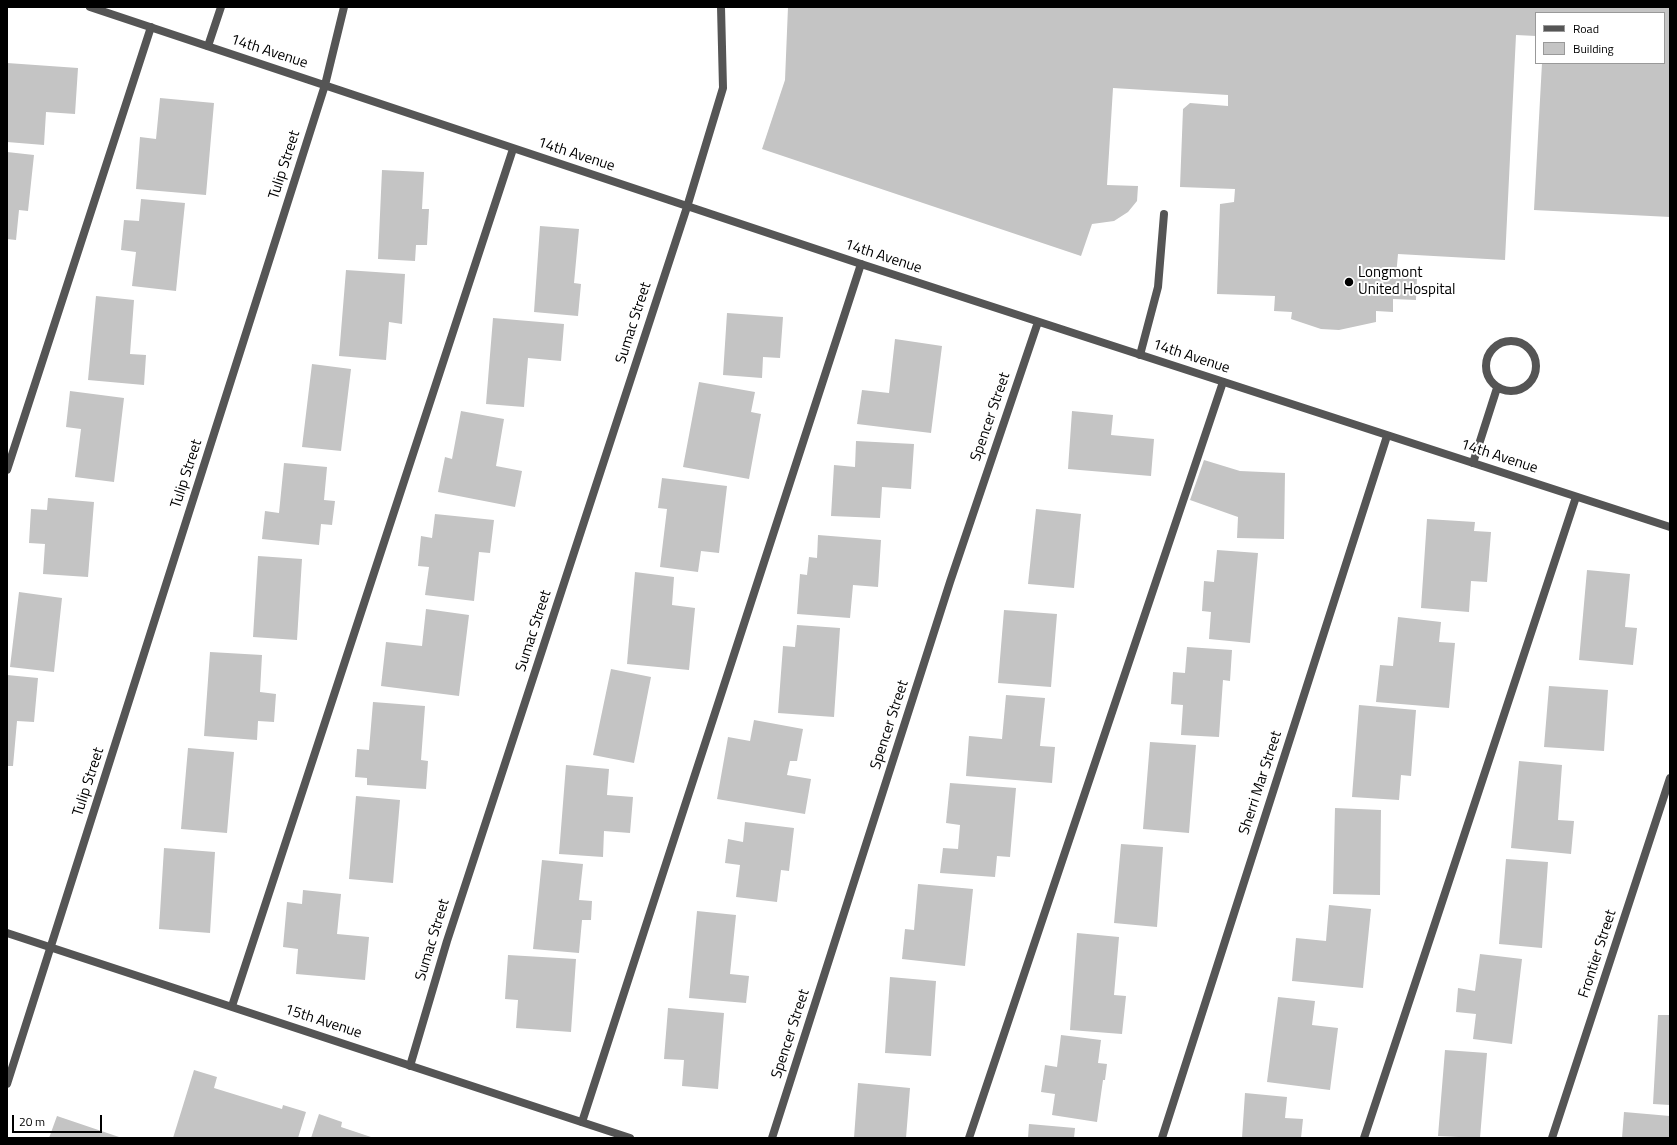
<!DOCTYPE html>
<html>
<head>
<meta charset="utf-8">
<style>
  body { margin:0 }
  #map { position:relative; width:1677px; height:1145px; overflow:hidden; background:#fff; font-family:"Titillium Web",sans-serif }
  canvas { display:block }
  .frame { position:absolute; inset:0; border:8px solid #000; pointer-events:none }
  .legend { position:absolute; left:1535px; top:12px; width:130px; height:52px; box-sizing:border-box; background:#fff; border:1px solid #999; margin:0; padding:5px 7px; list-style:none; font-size:12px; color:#000 }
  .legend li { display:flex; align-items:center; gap:8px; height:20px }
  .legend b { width:20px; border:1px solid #999 }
  .scale { position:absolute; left:12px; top:1115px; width:90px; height:18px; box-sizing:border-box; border:2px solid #000; border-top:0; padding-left:5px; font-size:12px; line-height:14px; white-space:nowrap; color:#000; -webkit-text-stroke:3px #fff; paint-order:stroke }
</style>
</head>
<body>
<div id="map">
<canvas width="1677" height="1145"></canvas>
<div class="frame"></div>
<ul class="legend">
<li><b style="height:5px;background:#555"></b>Road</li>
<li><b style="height:11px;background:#c4c4c4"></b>Building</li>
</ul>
<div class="scale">20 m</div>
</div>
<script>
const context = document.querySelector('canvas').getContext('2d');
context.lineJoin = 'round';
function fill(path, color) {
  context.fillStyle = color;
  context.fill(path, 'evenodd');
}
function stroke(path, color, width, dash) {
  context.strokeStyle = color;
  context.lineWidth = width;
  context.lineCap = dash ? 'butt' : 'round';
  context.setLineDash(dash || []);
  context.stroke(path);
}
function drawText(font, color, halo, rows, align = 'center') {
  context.font = font + ' "Titillium Web",sans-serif';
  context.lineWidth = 4;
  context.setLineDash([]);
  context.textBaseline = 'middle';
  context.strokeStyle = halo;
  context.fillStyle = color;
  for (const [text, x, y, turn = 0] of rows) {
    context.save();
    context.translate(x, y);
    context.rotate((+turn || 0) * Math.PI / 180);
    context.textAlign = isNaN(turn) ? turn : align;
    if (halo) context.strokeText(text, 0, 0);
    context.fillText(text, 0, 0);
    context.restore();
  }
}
const building = new Path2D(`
  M788,7H1670V217L1534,210L1542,63H1664V13H1536V36L1516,35L1505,260L1398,254L1396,276L1417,277L1416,300L1393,299V312L1376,311V322L1339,330L1321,329L1291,319L1292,312L1274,311L1275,296L1217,294L1220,204L1234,202L1235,189L1180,187L1183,109L1190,103L1228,106V95L1113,88L1107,185L1138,186L1137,201L1128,212L1114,221L1092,224L1081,256L762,149L785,80Z
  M7,63L78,68L75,114L46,112L44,145L7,142Z
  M160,98L214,103L206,195L136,189L140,137L156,139Z
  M7,152L34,155L28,211L19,210L16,240L7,239Z
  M382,170L424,172L422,209H429L427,245H416L415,261L378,259Z
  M141,199L185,203L176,291L132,286L136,252L121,250L124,220L139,221Z
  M540,226L579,229L574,283L581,284L578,316L534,312Z
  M346,270L405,274L402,324L389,322L386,360L339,356Z
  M96,296L134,300L130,354L146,355L144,385L88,380Z
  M727,313L783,317L780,358L763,357L762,378L723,375Z
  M493,318L564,324L561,361L528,358L524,407L486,404Z
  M895,339L942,346L931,433L857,424L862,390L889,393Z
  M312,364L351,369L341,451L302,447Z
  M699,382L755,392L751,412L761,414L749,479L683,467Z
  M70,391L124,398L114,482L75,477L81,429L66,427Z
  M461,411L504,419L496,466L522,471L515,507L438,492L445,457L452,459Z
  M1072,411L1113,415L1111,435L1154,439L1151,476L1068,469Z
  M856,441L914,444L911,489L882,487L880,518L831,516L834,465L855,467Z
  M1204,460L1240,471L1285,473L1284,539L1237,538L1238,517L1190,500Z
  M284,463L327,467L324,500L335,501L332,525L321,524L319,545L262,539L265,511L279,513Z
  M662,478L727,486L719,553L701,551L698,572L660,567L667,509L658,508Z
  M48,498L94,502L88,577L43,574L45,544L29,543L31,509L47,510Z
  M1036,509L1081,514L1074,588L1028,584Z
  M435,514L494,520L490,553L479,552L474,601L425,595L429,567L418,566L421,536L432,538Z
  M1427,519L1475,522L1474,531L1491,532L1487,582L1471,581L1469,612L1421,608Z
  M818,535L881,540L878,587L853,585L850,618L797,614L800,574L807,575L809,557L817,558Z
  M1217,550L1258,553L1250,643L1209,639L1211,612L1202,611L1204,581L1214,582Z
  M258,556L302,559L297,640L253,637Z
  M1587,570L1630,574L1625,627L1637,628L1633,665L1579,660Z
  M635,572L674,577L672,605L695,608L689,670L627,664Z
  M19,592L62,598L54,672L10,667Z
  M426,609L469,615L459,696L381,686L386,642L422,646Z
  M1004,610L1057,614L1051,687L998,683Z
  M1398,617L1441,622L1439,642L1455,643L1449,708L1376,702L1380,665L1393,666Z
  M797,625L840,628L834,717L778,713L783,646L795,647Z
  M1187,647L1232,650L1230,681L1223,680L1219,737L1181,735L1183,705L1171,704L1173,672L1185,673Z
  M210,652L262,655L260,692L276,694L274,722L258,721L257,740L204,736Z
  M611,669L651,677L634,763L593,755Z
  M7,675L38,678L34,722L17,721L13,766H7Z
  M1549,686L1608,690L1604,751L1544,747Z
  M1006,695L1045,698L1040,746L1055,747L1052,783L966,776L969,736L1002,739Z
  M373,702L425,706L421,760L428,761L426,789L367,785V778L355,777L357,749L369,750Z
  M1359,705L1416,710L1411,776L1401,775L1399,800L1352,797Z
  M754,720L803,729L797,761H790L787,775L811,779L805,814L717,799L728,737L750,741Z
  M1150,742L1196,745L1189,833L1143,829Z
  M188,748L234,752L227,833L181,829Z
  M1519,761L1562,765L1558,820L1574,821L1571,854L1511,848Z
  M566,765L609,769L607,795L633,797L630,833L604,831L603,857L559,854Z
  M950,783L1016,788L1010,857L997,856L995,877L940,873L943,848L958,849L960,825L946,823Z
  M356,796L400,800L393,883L349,879Z
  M1335,808L1381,810L1380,895L1333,894Z
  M745,822L794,828L789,871L781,870L777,902L736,897L740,865L725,863L728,839L743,842Z
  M1121,844L1163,847L1157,927L1114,923Z
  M164,848L215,852L210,933L159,929Z
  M1506,859L1548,862L1542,948L1499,944Z
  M542,860L583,864L579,900L592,901L591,920H582L579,953L533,949Z
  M918,884L973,889L965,966L902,959L905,929L914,930Z
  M303,890L341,894L337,934L369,937L365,980L296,974L298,949L283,947L287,902L302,904Z
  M1329,905L1371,909L1363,988L1292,981L1296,938L1326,941Z
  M697,911L736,915L730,974L749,976L746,1003L689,998Z
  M1077,933L1119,937L1114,995L1126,996L1122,1034L1070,1030Z
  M1480,954L1522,959L1512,1044L1473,1039L1476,1014L1456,1012L1458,988L1475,991Z
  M508,955L576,959L571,1032L516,1028L518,1000L505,999Z
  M890,977L936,981L931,1056L885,1053Z
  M1278,997L1315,1001L1312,1025L1338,1028L1330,1090L1267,1082Z
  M668,1008L724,1013L718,1089L682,1086L684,1060L664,1059Z
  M1658,1015H1670V1105L1653,1104Z
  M1061,1035L1101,1040L1098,1063L1107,1064L1105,1080H1103L1097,1122L1052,1115L1055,1094L1041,1092L1045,1065L1057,1067Z
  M1445,1050L1487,1053L1480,1138L1438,1136Z
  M194,1070L217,1077L214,1088L282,1109L283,1105L306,1112L298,1138H173Z
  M858,1083L910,1088L906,1138H854Z
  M1245,1093L1287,1097L1285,1118L1303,1119L1301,1138H1242Z
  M1624,1112L1670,1116V1138H1622Z
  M319,1114L342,1122L341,1127L374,1138H311Z
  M57,1116L122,1138H49Z
  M1029,1124L1075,1128L1074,1138H1028Z`);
const service = new Path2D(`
  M208,46L221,7
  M687,207L723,88L721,7
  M1486 366a25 25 0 1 1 50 0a25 25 0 1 1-50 0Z
  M1140,355L1158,287L1164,214
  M1473,463L1497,388
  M7,470L151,27
  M232,1006L513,149
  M582,1122L861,264
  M969,1138L1223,382
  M1364,1138L1576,497`);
const minor = new Path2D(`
  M90,7L861,264L1670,527
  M410,1066L447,941L687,207
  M7,1084L325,85L344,7
  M772,1138L950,582L1038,322
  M1162,1138L1387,436
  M1552,1138L1670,778`);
const tertiary = new Path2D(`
  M7,933L630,1138`);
const markers = [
  [1349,282,5,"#000"]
];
const streetNames = [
  ["14th Avenue",269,52,18],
  ["14th Avenue",576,155,18],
  ["Tulip Street",285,165,-72],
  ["14th Avenue",883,257,18],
  ["Sumac Street",634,323,-72],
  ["14th Avenue",1191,357,18],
  ["Spencer Street",991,417,-71],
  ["14th Avenue",1499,457,18],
  ["Tulip Street",187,474,-72],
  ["Sumac Street",534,631,-72],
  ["Spencer Street",890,725,-72],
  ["Tulip Street",89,782,-72],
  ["Sherri Mar Street",1261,783,-72],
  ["Sumac Street",433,940,-73],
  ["Frontier Street",1598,954,-72],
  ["15th Avenue",323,1022,18],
  ["Spencer Street",791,1034,-72]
];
const poiNames = [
  ["Longmont",1358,273],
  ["United Hospital",1358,290]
];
fill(building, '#c4c4c4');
stroke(service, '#555', 8);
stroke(minor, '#555', 8);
stroke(tertiary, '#555', 8);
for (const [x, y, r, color] of markers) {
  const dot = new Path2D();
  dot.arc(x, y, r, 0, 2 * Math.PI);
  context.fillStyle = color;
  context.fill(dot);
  stroke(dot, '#fff', 1.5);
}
drawText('15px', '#000', '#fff', streetNames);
drawText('15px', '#000', '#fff', poiNames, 'left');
</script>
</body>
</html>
